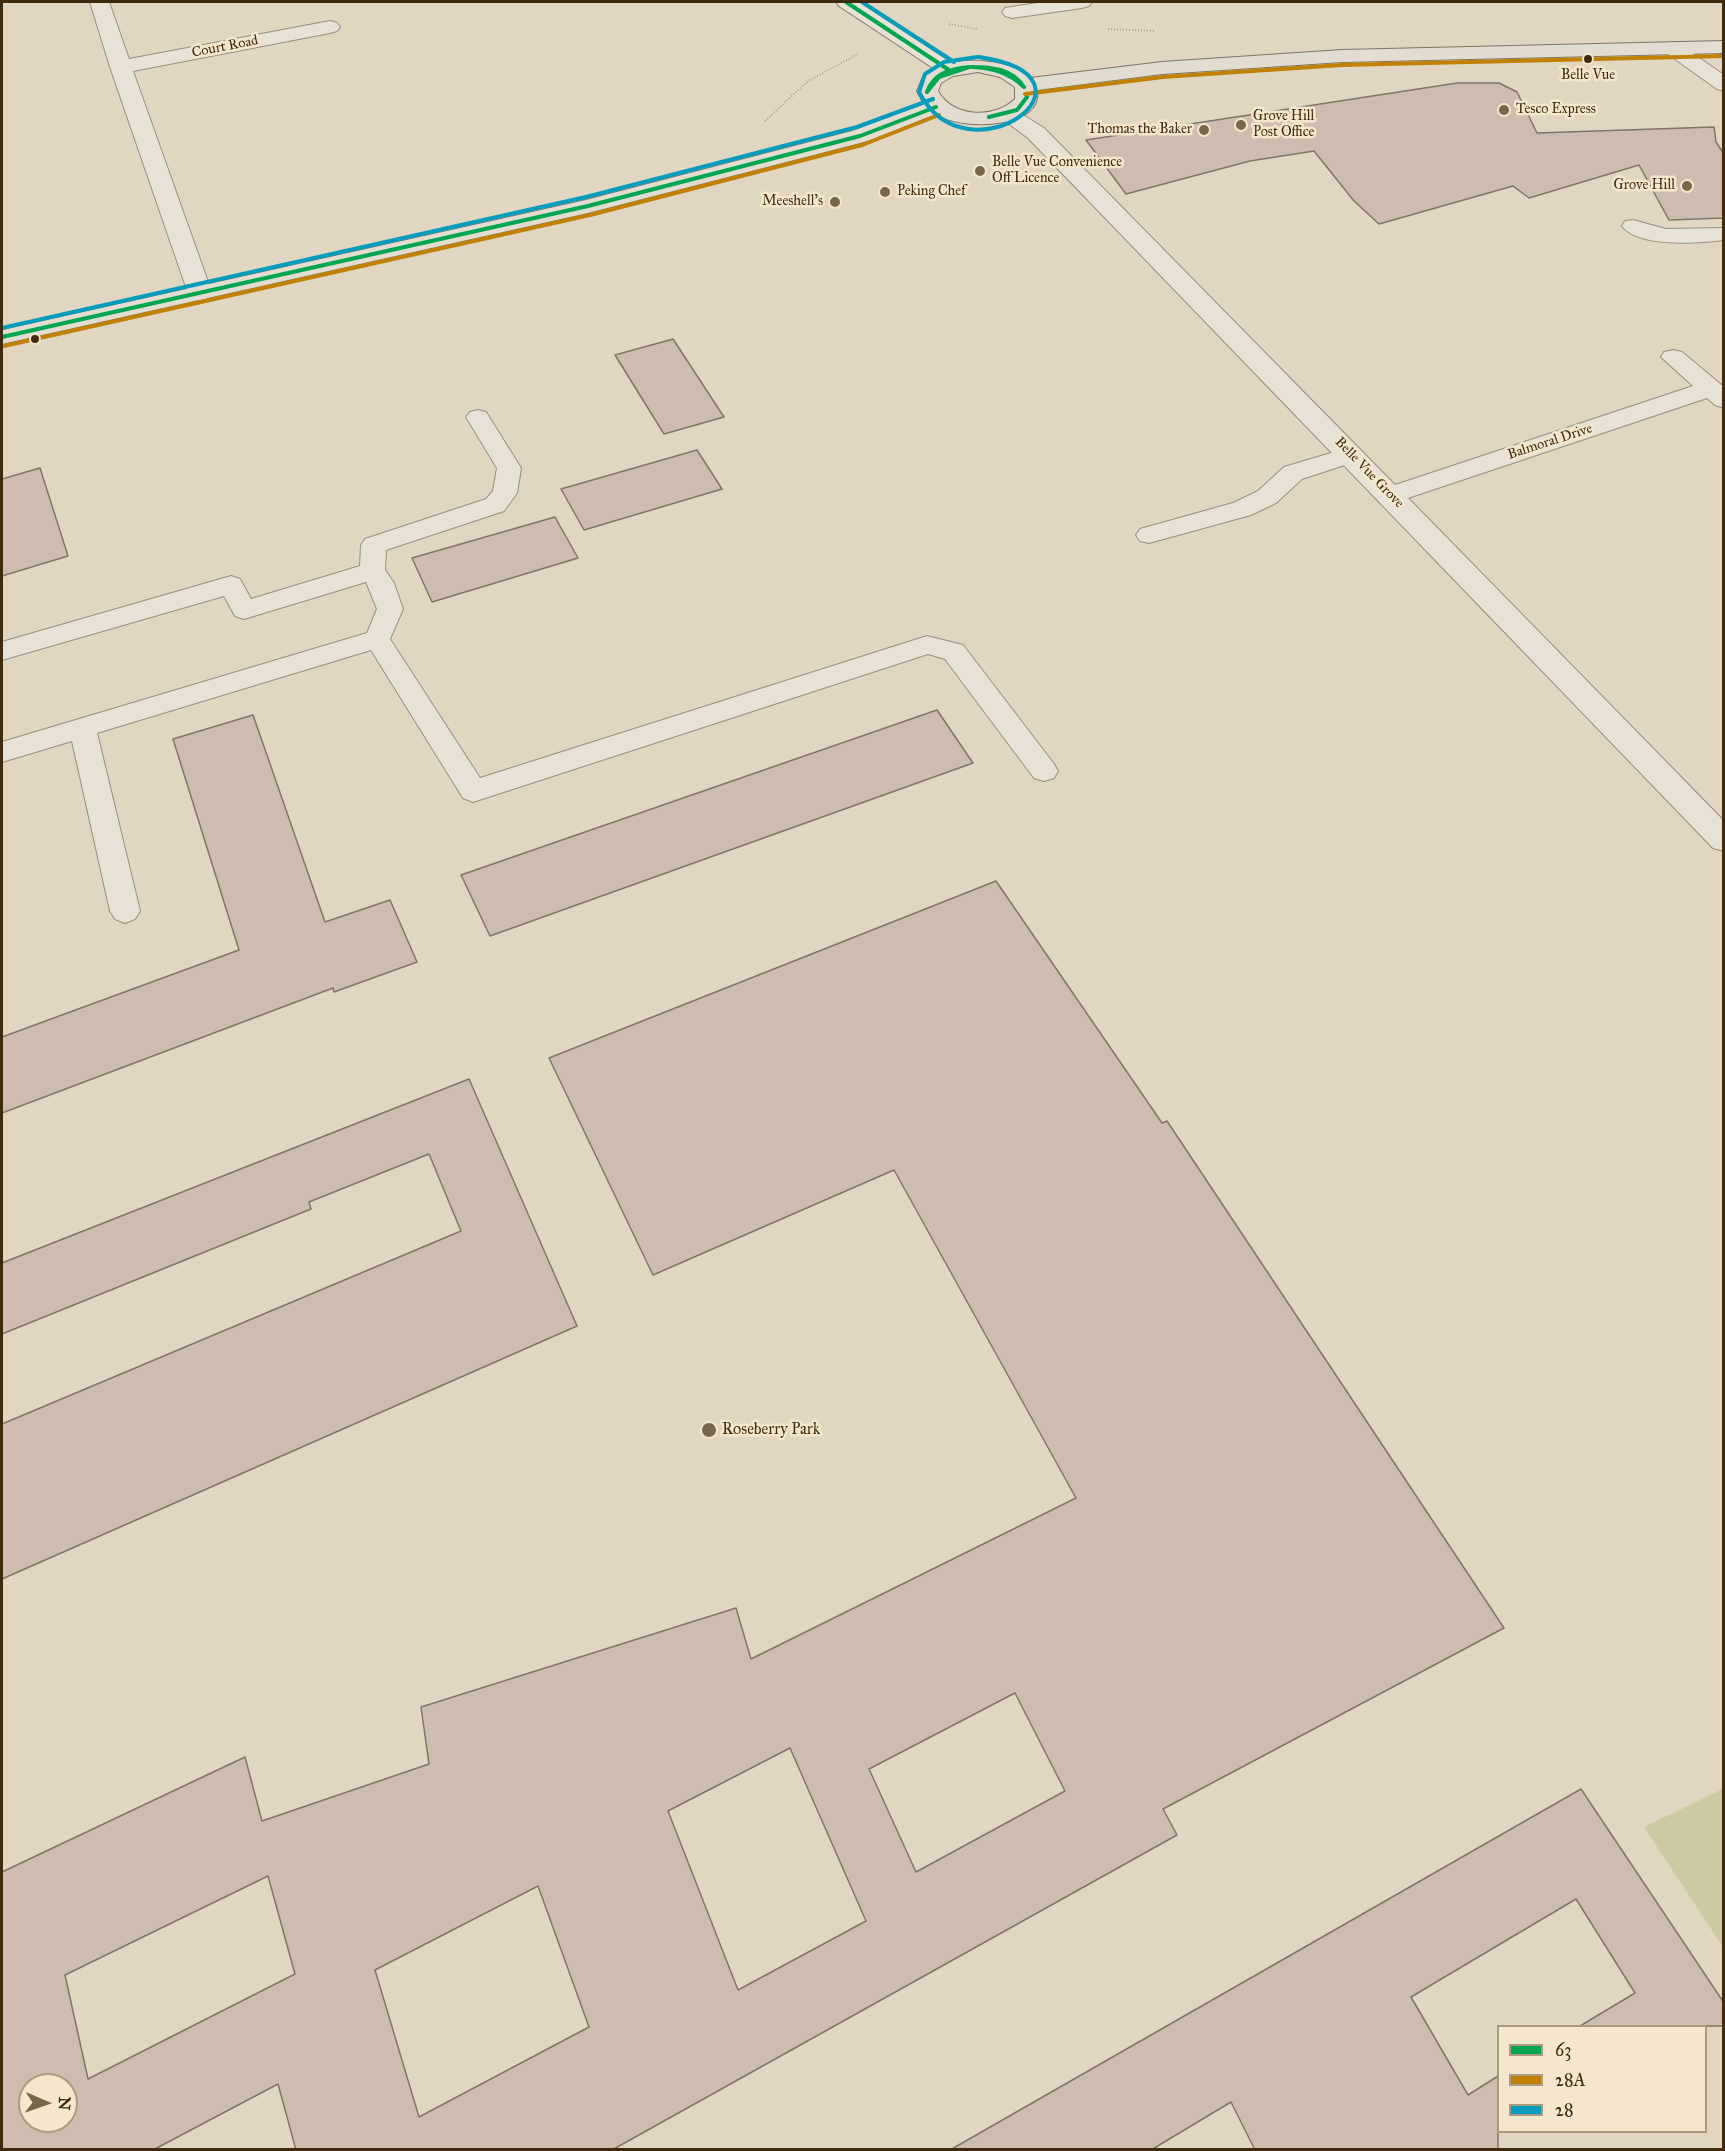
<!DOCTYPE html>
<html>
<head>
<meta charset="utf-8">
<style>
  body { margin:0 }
  #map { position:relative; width:1725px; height:2151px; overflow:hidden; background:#e1d6c1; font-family:"IM FELL Great Primer",serif }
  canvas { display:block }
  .frame { position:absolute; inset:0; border:3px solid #3f2a0f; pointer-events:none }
  .legend { position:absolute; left:1497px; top:2025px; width:210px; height:108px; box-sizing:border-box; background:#f4e7ce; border:2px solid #ac9b82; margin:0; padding:8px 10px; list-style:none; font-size:18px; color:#3f2a0f }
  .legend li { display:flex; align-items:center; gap:12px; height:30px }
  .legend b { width:30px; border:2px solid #ac9b82 }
  .north { position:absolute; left:18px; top:2073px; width:60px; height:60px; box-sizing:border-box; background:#f4e7ce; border:2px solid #ac9b82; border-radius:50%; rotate:92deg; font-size:16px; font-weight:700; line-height:24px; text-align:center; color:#3f2a0f }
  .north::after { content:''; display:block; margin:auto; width:21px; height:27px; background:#78664d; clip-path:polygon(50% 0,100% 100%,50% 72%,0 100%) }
</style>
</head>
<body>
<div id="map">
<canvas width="1725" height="2151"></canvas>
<div class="frame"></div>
<ul class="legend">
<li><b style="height:8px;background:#00a651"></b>63</li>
<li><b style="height:8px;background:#c08104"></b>28A</li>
<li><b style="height:8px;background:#069cbb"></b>28</li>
</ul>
<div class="north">N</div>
</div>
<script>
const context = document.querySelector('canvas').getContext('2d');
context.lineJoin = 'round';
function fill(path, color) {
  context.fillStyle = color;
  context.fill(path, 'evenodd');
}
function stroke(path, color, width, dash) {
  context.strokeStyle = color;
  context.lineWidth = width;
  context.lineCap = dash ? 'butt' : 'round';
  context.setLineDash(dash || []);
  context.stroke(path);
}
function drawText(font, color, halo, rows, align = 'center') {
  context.font = font + ' "IM FELL Great Primer",serif';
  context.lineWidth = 5;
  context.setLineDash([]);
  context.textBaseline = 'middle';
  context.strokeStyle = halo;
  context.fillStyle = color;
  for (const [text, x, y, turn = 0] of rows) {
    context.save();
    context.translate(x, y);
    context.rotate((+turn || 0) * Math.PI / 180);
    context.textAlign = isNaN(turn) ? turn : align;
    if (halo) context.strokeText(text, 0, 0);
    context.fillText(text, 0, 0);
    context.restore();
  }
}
const green = new Path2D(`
  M1723,1789V1947L1644,1827Z`);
const building = new Path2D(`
  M1457,83H1499L1517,92L1537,133L1714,127L1716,142L1724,154V218L1669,220L1639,165L1529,198L1513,186L1379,224L1354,201L1314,151L1250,161L1126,194L1086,140Z
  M673,339L724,417L664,434L615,355Z
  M697,450L722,489L584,530L561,489Z
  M40,468L68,556L2,576V479Z
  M555,517L578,558L432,602L412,558Z
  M937,710L973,763L490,936L461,875Z
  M253,715L325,922L390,900L417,962L334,992L333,988L2,1113V1037L239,950L173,739Z
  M996,881L1162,1123L1167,1121L1504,1628L1163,1809L1177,1835L612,2150H296L278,2084L153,2150H2V1872L245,1757L262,1821L429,1764L421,1707L736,1608L751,1659L1076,1498L894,1170L653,1275L549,1058ZM1015,1693L1065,1791L916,1872L869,1769ZM790,1748L866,1921L738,1990L668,1811ZM268,1876L295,1974L88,2079L65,1975ZM538,1886L589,2027L419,2117L375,1970ZM30,2085H66V2121H30Z
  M469,1079L577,1326L2,1579V1424L461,1231L429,1154L309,1202L311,1209L2,1334V1263Z
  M1581,1789L1724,2003V2026H1580L1635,1993L1576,1899L1411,1997L1468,2095L1498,2076V2150H1255L1231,2102L1151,2150H950Z`);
const path = new Path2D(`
  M949,24L977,29
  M1108,29L1154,31
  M765,121L808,81L858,54`);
const lane = new Path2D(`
  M1633,220L1666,229L1724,228V240C1700,243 1638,248 1622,226L1625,221Z
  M478,410L486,412L521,468L517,493L504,511L386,550L385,570L394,583L403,609L390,639L480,778L927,636L963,645L1054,764L1058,771L1054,778L1044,781L1034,778L945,659L928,654L473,802L463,798L371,650L97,733L140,911L135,919L125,923L115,919L110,911L72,741L2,762V742L367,633L377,609L366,582L244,619L235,616L224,596L2,660V642L231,576L240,579L251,599L360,566L361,545L365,539L486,499L493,491L497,468L466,417L470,412Z
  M1351,447L1360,450L1363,455L1360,460L1302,479L1276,503L1251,515L1149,543L1140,541L1136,535L1140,529L1233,503L1258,491L1284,467Z`);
const street = new Path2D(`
  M90,2H109L129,59L330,21L337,23L340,27L337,31L330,33L133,71L212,293L208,298L200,300L192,298L188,293L110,67Z
  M1044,2H1092L1089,6L1082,8L1012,18L1005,16L1002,12L1005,8Z
  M1672,42L1679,44L1724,75V91L1717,89L1665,52L1662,48L1665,44Z
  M1008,108L1015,110L1044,128L1395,485L1693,386L1661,357L1664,352L1673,350L1682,352L1724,387V408L1715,405L1707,398L1408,498L1724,821V851L1713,848L1028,138L1001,118L997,114L1001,110Z`);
const secondary = new Path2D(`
  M836,2H859L956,66L959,70L956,74L949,76L942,74L839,6Z`);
const primary = new Path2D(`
  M1724,41V53L1342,62L1162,74L1037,90C1044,129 960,131 936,114L868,141L588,213L2,344V330L586,200L852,131L924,104L917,91C919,87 920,82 923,78C941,53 1010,57 1030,78L1162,62L1342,50ZM978,72L1000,77L1015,87V99C994,119 953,118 938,91L941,83L953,76Z`);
const bus1 = new Path2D(`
  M846,2L949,70
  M972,67C992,67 1012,69 1024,87
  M972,67C992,68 1009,72 1024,87
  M927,92C934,73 950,69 969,67
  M927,92L939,77L969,67
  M989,117L1017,110L1027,97
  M2,337L588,206L860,136L936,107`);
const bus2 = new Path2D(`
  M1025,94L1163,77L1342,65L1724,56
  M4,346L590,215L862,145L939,115`);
const bus3 = new Path2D(`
  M862,2L954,62
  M977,57L944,62L925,74L919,92C968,186 1116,77 979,57
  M2,328L586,197L857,127L933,99`);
const markers = [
  [1588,59,5,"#3f2a0f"],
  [1504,110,6,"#78664d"],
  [1241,125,6,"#78664d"],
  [1204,130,6,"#78664d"],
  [980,171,6,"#78664d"],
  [1687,186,6,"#78664d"],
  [885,192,6,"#78664d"],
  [835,202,6,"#78664d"],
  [35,339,5,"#3f2a0f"],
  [709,1430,8,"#78664d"]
];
const farStreetnames = [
  ["Court Road",225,47,-11],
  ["Balmoral Drive",1550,442,-18],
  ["Belle Vue Grove",1369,473,46]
];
const busNames = [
  ["Belle Vue",1588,76]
];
const farPoinames = [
  ["Tesco Express",1516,110],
  ["Grove Hill",1253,117],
  ["Post Office",1253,133],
  ["Thomas the Baker",1192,130,"right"],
  ["Belle Vue Convenience",992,163],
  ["Off Licence",992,179],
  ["Grove Hill",1675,186,"right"],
  ["Peking Chef",897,192],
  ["Meeshell's",823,202,"right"]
];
const poiNames = [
  ["Roseberry Park",722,1430]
];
fill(green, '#ccc9a3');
fill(building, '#cebcb0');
stroke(building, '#7f7668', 1.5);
stroke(lane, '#978e7f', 2);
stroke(street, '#978e7f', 2);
stroke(secondary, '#7f7668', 2);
stroke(primary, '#7f7668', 2);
stroke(path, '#a8a197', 2, [1, 2]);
fill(lane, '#e7e1d6');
fill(street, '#e7e1d6');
fill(secondary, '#e7e1d6');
fill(primary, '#e3dcd0');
stroke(bus1, '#00a651', 4);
stroke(bus2, '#c08104', 4);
stroke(bus3, '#069cbb', 4);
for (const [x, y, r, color] of markers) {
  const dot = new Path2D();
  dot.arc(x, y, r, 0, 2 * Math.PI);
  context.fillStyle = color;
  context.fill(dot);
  stroke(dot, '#f4e7ce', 2);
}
drawText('14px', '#3f2a0f', '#f4e7ce', farStreetnames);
drawText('14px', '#3f2a0f', '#f4e7ce', busNames);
drawText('14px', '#3f2a0f', '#f4e7ce', farPoinames, 'left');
drawText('16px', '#3f2a0f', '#f4e7ce', poiNames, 'left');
</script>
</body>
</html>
